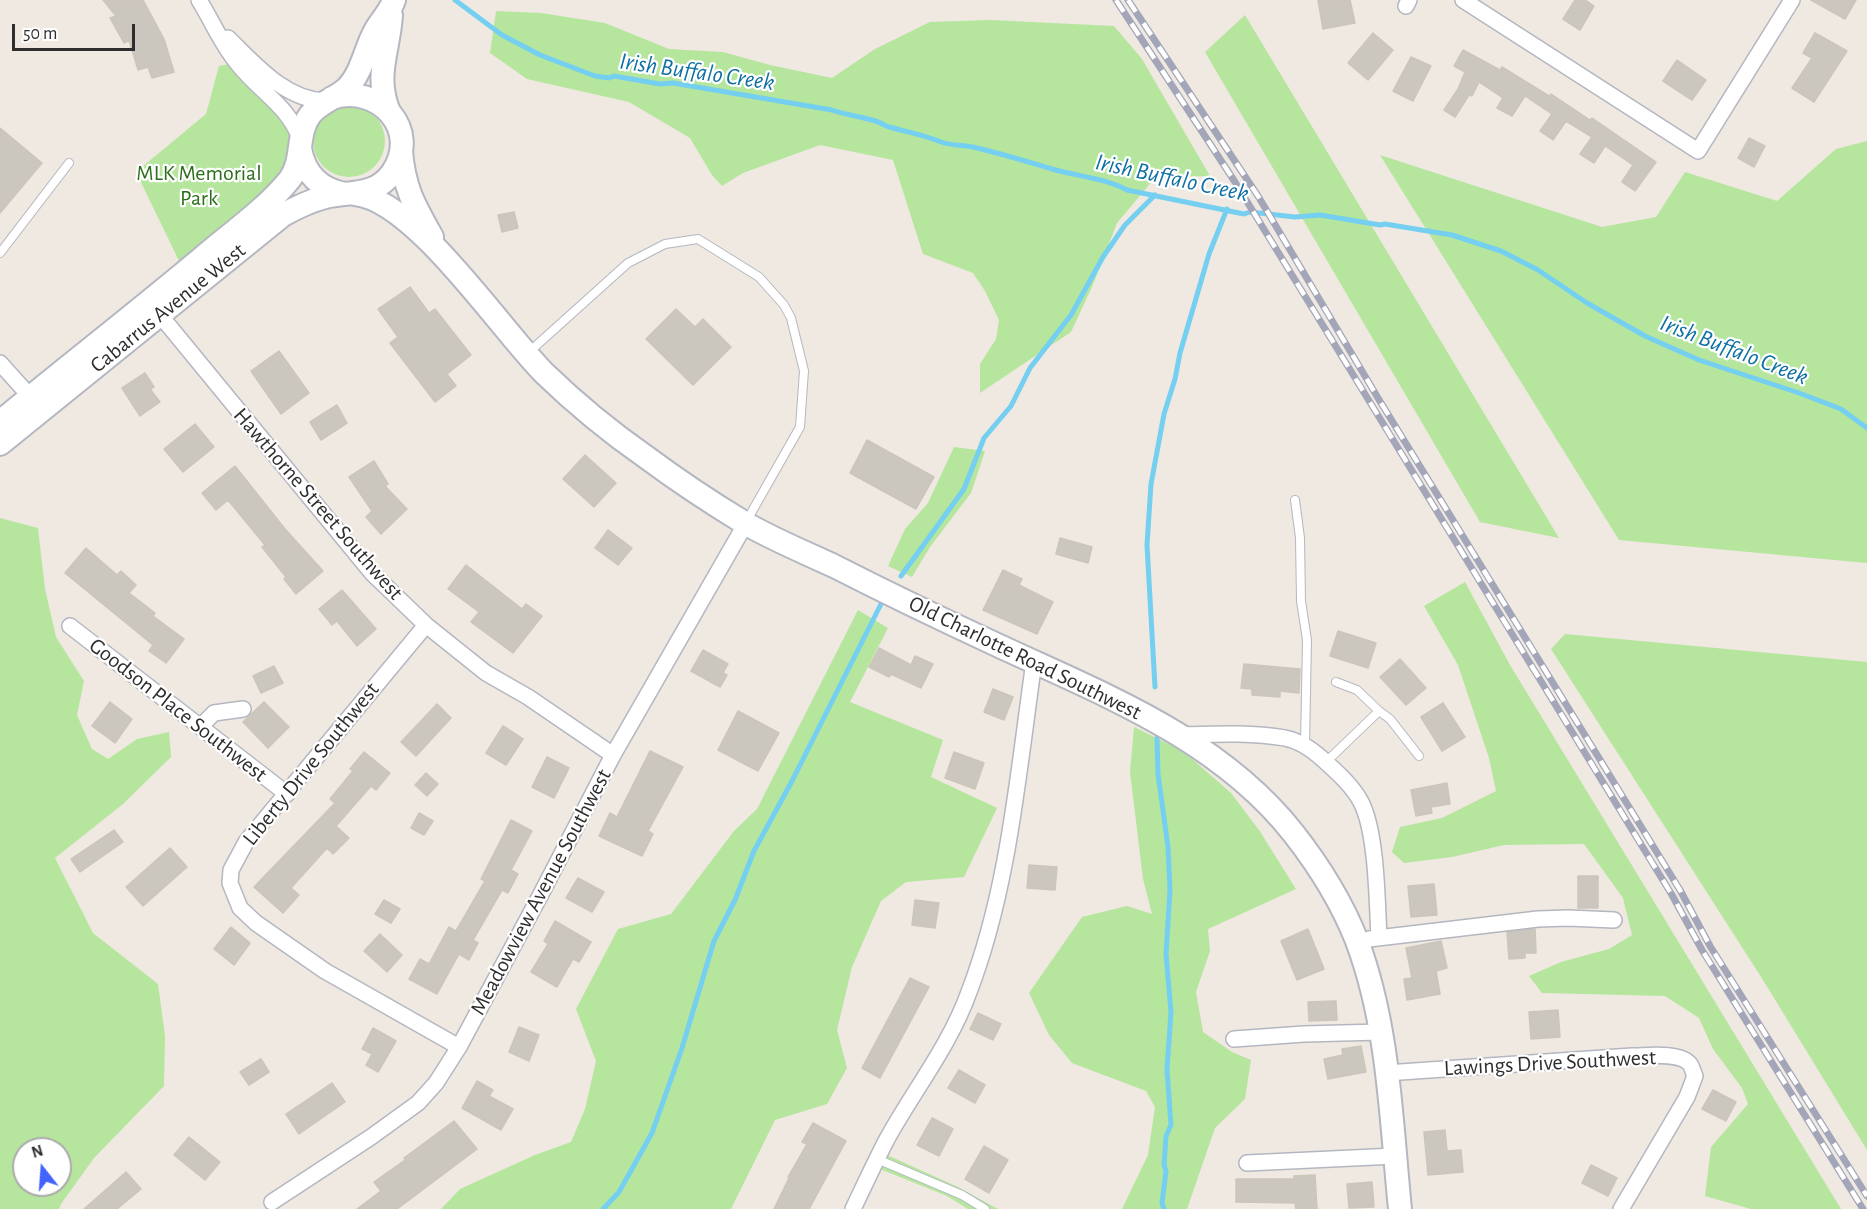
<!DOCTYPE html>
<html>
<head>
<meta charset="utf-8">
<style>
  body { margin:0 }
  #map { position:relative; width:1867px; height:1209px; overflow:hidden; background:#efe9e1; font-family:"Alegreya Sans",sans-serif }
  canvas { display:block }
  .north { position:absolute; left:12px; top:1137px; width:60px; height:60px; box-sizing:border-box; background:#fff; border:2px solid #ababab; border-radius:50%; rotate:343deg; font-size:16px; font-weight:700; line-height:24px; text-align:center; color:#2e2e2e }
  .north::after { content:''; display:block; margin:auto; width:21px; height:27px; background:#4264fb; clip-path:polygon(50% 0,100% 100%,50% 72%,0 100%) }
  .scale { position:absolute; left:12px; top:24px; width:123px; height:27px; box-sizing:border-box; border:3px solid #2e2e2e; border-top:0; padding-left:8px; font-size:18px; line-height:21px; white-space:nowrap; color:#2e2e2e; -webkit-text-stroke:4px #fff; paint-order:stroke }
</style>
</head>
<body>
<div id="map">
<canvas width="1867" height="1209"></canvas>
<div class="north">N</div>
<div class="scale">50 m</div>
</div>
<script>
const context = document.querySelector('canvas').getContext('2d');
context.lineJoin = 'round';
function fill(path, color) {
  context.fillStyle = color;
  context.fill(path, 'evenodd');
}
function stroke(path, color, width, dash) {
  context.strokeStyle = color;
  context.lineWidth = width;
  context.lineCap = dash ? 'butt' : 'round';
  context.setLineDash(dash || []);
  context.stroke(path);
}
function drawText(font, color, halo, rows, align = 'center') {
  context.font = font + ' "Alegreya Sans",sans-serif';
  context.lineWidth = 4.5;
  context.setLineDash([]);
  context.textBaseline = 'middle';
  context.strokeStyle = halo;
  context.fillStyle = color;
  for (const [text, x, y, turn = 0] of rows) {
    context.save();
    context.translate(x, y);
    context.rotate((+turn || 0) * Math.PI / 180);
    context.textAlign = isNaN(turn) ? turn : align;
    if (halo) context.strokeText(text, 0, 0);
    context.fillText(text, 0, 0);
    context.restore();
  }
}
const green = new Path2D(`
  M496,11L541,13L605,23L669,49L723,52L770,65L832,78L875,49L930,22L990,20L1114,26L1142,59L1210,176L1169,177L1153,180L1117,223L1092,287L1071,332L980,393V364L996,339L999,320L985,291L973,273L923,254L893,160L820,145L743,173L722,186L712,175L690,138L629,102L527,79L490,53Z
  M1245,15L1559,538L1480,522L1205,52Z
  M230,64C243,77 256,90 268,104C275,110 283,116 287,124C315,172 213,239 181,265L136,172L206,114L219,66Z
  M313 141a36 36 0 1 1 72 0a36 36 0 1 1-72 0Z
  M1867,141V563L1619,540L1380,155L1602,227L1656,217L1685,172L1777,201L1836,149Z
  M954,447L985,451L971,493L930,547L912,577L888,566L905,529L928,503Z
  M0,518L38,528L45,589L56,637L84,681L77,715L92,749L108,759L137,739L169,732L171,757L123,804L55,858L93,933L158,984L165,1036L164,1086L94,1158L61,1204L59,1209H0ZM24,1149H60V1185H24Z
  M1465,582L1510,665L1841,1209H1751L1705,1196L1711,1147L1748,1104L1742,1088L1713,1049L1699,1018L1665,996L1542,993L1529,976L1561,962L1609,949L1632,935L1623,898L1584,844L1504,845L1452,857L1404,863L1392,852L1400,827L1442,818L1496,791L1489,758L1458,665L1424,606Z
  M858,610L888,628L850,702L943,740L931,777L997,808L964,877L906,882L881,901L852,967L837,1030L847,1068L827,1104L775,1120L731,1209H441L460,1189L535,1155L571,1142L585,1109L596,1061L576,1009L618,929L671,914L734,831L757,809Z
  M1565,634L1867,662V1150L1763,980L1551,649Z
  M1134,727L1183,751L1231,793L1259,830L1296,889L1208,929L1210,951L1196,992L1203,1032L1232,1052L1251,1060L1245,1099L1215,1128L1187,1209H1122L1148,1155L1155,1107L1146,1091L1072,1063L1049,1035L1029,993L1082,917L1127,906L1152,914L1143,879L1130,772Z
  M887,1155L958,1187L998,1209H968L947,1196L880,1169Z`);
const stream = new Path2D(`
  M455,0L502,35L540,55L595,76L609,78L614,76L660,84L673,83L832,110C845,115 859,116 872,120C878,121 883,125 889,127C907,132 924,135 941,142C952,146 966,145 977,148C1003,154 1028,162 1052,169C1076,176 1105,178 1127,190L1244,214L1250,212L1295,217L1320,215L1380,225L1385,224L1452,235L1501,251L1538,270L1587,303L1645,336L1699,360L1799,393L1841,409L1867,428
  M901,576L964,489L984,438L1011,406L1030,368L1071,315L1103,257L1125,225L1155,195
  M1155,687L1147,545L1151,484L1164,414L1175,379L1180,353L1209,254L1227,209
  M1157,738L1158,774L1168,847L1170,890L1166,954L1171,1012L1167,1070L1171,1125L1166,1136L1164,1165L1166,1171L1162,1203L1164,1209
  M603,1209L619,1192L652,1133L682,1048L714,941L735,900L754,851L792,781L881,604`);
const building = new Path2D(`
  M103,0H143L164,39L174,72L152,78L148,67L138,70L129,40L124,43L110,18L116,16Z
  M1318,0H1350L1355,23L1323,29Z
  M1575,0H1585L1594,6L1580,30L1563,19Z
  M1811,0H1856L1845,19Z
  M1373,33L1393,50L1368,80L1348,63Z
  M1815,33L1847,51L1814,102L1792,88L1812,58L1803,53Z
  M1463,50L1500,70L1502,67L1549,96L1551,94L1590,120L1592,118L1656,162L1635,191L1622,182L1633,165L1605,146L1594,163L1580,154L1592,137L1566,121L1553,140L1540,131L1552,114L1525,96L1512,116L1497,108L1503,98L1479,82L1472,96L1469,95L1455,117L1444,110L1458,89L1465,72L1454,66Z
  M1411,57L1431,66L1413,101L1393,91Z
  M1677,60L1706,80L1692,100L1663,81Z
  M0,128L42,163L0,213Z
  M1749,138L1765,146L1754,167L1738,158Z
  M514,212L518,228L502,232L498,215Z
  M410,287L429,313L435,309L471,355L447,374L456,386L435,402L390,343L398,337L378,309Z
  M676,309L695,327L703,319L731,347L693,385L646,339Z
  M279,351L309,393L281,414L251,371Z
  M145,373L154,387L150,389L160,402L140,416L122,388Z
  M337,405L347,423L321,440L310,422Z
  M195,424L214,447L183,472L164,449Z
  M867,440L934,477L916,509L850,473Z
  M585,455L616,483L594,507L563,479Z
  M374,461L388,484L385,486L407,509L381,534L366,517L372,511L349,477Z
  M235,466L285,529L323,571L296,594L284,579L286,577L262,547L265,545L228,500L216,510L202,493Z
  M608,530L632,548L618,565L595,548Z
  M1060,538L1092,547L1088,563L1056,554Z
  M86,548L117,575L121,571L136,585L129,593L155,613L153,616L184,639L166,663L149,651L153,645L65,573Z
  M466,565L522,609L526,604L542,616L513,653L471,622L479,612L448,589Z
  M1003,570L1022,579L1019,585L1053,602L1037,634L983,610Z
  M342,590L376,629L357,646L337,621L332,625L319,609Z
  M1338,631L1376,643L1368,668L1330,656Z
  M879,648L911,665L915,656L933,664L921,688L891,674L889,677L869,667Z
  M703,650L728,664L723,673L727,675L720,687L691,671Z
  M1400,659L1426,688L1406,705L1380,677Z
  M1244,664L1300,669L1299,693L1280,691V697L1252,695V689L1241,688Z
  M274,666L283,683L261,693L253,676Z
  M993,689L1013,697L1004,720L984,712Z
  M110,702L132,719L115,743L92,726Z
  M264,702L289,727L268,748L243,722Z
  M1443,703L1465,737L1442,751L1421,717Z
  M437,704L451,718L416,756L401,742Z
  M738,711L779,733L758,771L718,750Z
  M503,726L523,739L506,765L486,753Z
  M650,751L683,767L648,831L653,834L642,856L599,836L610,813L617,817Z
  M364,752L390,773L376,790L371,786L336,826L349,838L333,854L327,848L291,888L299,895L283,913L254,887L335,803L330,799L353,771L350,769Z
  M954,752L984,763L975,789L945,778Z
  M547,757L569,768L554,798L532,787Z
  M426,773L438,784L427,796L415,785Z
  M1447,783L1450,804L1431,807L1432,813L1416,816L1411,790Z
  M419,813L433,821L424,835L411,828Z
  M511,820L532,831L511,870L518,874L508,893L502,890L473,940L478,943L469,960L459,954L437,994L409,979L420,959L429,964L449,927L456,931L485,881L481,879Z
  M114,830L123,842L80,872L71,859Z
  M170,848L187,867L143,906L126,887Z
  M1029,865L1057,867L1055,890L1027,888Z
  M1578,876H1598V908H1578Z
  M578,878L604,892L592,912L566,898Z
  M1434,884L1437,915L1411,917L1408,886Z
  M384,900L400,909L391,923L375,914Z
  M915,900L939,903L935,928L912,925Z
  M555,921L591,942L579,962L573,959L557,987L531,972L548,944L544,941Z
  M231,927L250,943L234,965L214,949Z
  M1308,929L1324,969L1297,980L1281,941Z
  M1535,929L1536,953H1525V958L1509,959L1507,932Z
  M380,934L402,955L387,972L364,951Z
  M1441,941L1447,968L1436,971L1440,994L1407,1000L1404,979L1412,978L1406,948Z
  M910,978L929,987L880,1078L862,1068Z
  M1336,1001L1337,1020L1309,1021L1308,1002Z
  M1558,1010L1560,1037L1531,1039L1529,1012Z
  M978,1013L1001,1024L993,1040L970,1029Z
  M519,1027L539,1035L529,1061L509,1052Z
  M373,1028L396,1041L378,1072L366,1065L372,1054L362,1049Z
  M1361,1046L1366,1072L1328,1079L1324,1059L1343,1055L1342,1049Z
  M261,1059L269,1072L249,1085L240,1072Z
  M959,1070L985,1085L975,1103L948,1088Z
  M477,1081L493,1090L489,1096L513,1109L501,1130L462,1108Z
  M332,1083L345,1102L299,1134L286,1114Z
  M1713,1090L1736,1102L1726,1121L1702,1109Z
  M932,1118L953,1129L939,1156L917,1145Z
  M454,1121L477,1149L397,1209H357L381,1191L374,1182L405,1160L404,1158Z
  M813,1123L846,1141L809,1209H774L789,1178L788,1177L807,1144L802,1142Z
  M1445,1130L1447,1151L1461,1150L1463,1172L1428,1175L1424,1132Z
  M189,1137L220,1162L205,1180L174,1155Z
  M984,1146L1008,1160L989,1193L965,1179Z
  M1591,1165L1617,1178L1608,1196L1582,1183Z
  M126,1172L141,1189L117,1209H84Z
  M1315,1175L1317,1209H1296L1295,1203L1236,1202V1179H1294V1176Z
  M1372,1182L1374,1207L1349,1208L1347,1184Z`);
const lane = new Path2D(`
  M0,253L69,163
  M529,352L628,263L665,244L698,239L759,277L784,305L791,318L804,371L800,427L746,522
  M1295,500L1300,538L1301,601L1307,640L1305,745
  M1379,711L1390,719L1419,756
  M1326,762L1379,711L1357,690L1336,682
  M877,1159L962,1195L985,1209`);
const street = new Path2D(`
  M199,0C212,21 222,45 238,64C261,93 287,104 301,140
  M1463,0L1698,151L1792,0
  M1406,6L1409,0
  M228,38C255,64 285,100 325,101
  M160,315L372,573L426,625L486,673L528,697L613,755
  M0,363L36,403
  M426,625L246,842L231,870L230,883L240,908L256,923L325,971L459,1047
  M70,626L287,794
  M201,726L214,713L243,709
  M1179,735C1214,734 1251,732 1285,738C1303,742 1315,752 1328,764C1340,775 1353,787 1361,802C1377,833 1377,902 1379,938
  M1369,939L1538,919L1568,918L1614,920
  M1234,1039L1304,1034L1381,1032
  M1386,1073L1632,1056C1647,1056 1678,1052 1689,1063C1692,1066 1693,1072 1695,1076L1687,1097L1621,1209
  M1247,1163L1395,1156
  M272,1202L371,1137L418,1103L436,1083L459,1047L541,894L613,755L746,523
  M853,1209C864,1186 875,1162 887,1139C914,1090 950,1045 969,992C1009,888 1018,772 1034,662`);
const secondary = new Path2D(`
  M389,112C374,75 389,51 391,15
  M300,148C304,173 320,190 346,194
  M401,151C404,188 414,205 432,237
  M355,194C415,200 500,329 544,373C575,403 610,432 646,457C677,480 710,502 743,522C772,539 804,552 834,566C887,593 941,619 995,644C1102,694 1219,738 1294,834C1319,866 1342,903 1357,941C1389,1026 1391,1120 1400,1209
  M0,422C67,367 135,314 202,258C231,233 266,209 290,179C304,160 296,134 310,115C320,102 335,99 347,88C362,73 365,49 375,31C381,20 390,12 394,0
  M0,444L283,215C297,207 310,201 325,197C350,191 375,197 392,173C422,130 378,83 332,98`);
const rail = new Path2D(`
  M1116,0L1235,182L1672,895L1702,950L1863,1209
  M1128,0L1258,196L1378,398L1680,890L1710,946L1867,1196`);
const parkNames = [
  ["MLK Memorial",199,173],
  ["Park",199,198]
];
const streetNames = [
  ["Cabarrus Avenue West",168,308,-39],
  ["Hawthorne Street Southwest",318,504,49],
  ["Old Charlotte Road Southwest",1025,658,26],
  ["Goodson Place Southwest",178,710,38],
  ["Liberty Drive Southwest",311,764,-51],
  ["Meadowview Avenue Southwest",541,892,-62],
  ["Lawings Drive Southwest",1550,1063,-3]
];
const waterNames = [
  ["Irish Buffalo Creek",697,72,8],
  ["Irish Buffalo Creek",1172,178,12],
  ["Irish Buffalo Creek",1734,350,21]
];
fill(green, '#b6e59e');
stroke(stream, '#75cff0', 5);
fill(building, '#cbc7bf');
stroke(building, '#cbc5ba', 1.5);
stroke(lane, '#b4b7c1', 10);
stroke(street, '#b4b7c1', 18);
stroke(secondary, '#b4b7c1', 26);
stroke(lane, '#fff', 8);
stroke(street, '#fff', 15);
stroke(secondary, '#fff', 22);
stroke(rail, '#a3a6b8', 7);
stroke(rail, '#fff', 4.5, [14]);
drawText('22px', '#2c6e1b', '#fff', parkNames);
drawText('22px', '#2e2e2e', '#fff', streetNames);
drawText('italic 24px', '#0d6fa3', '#fff', waterNames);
</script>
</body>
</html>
